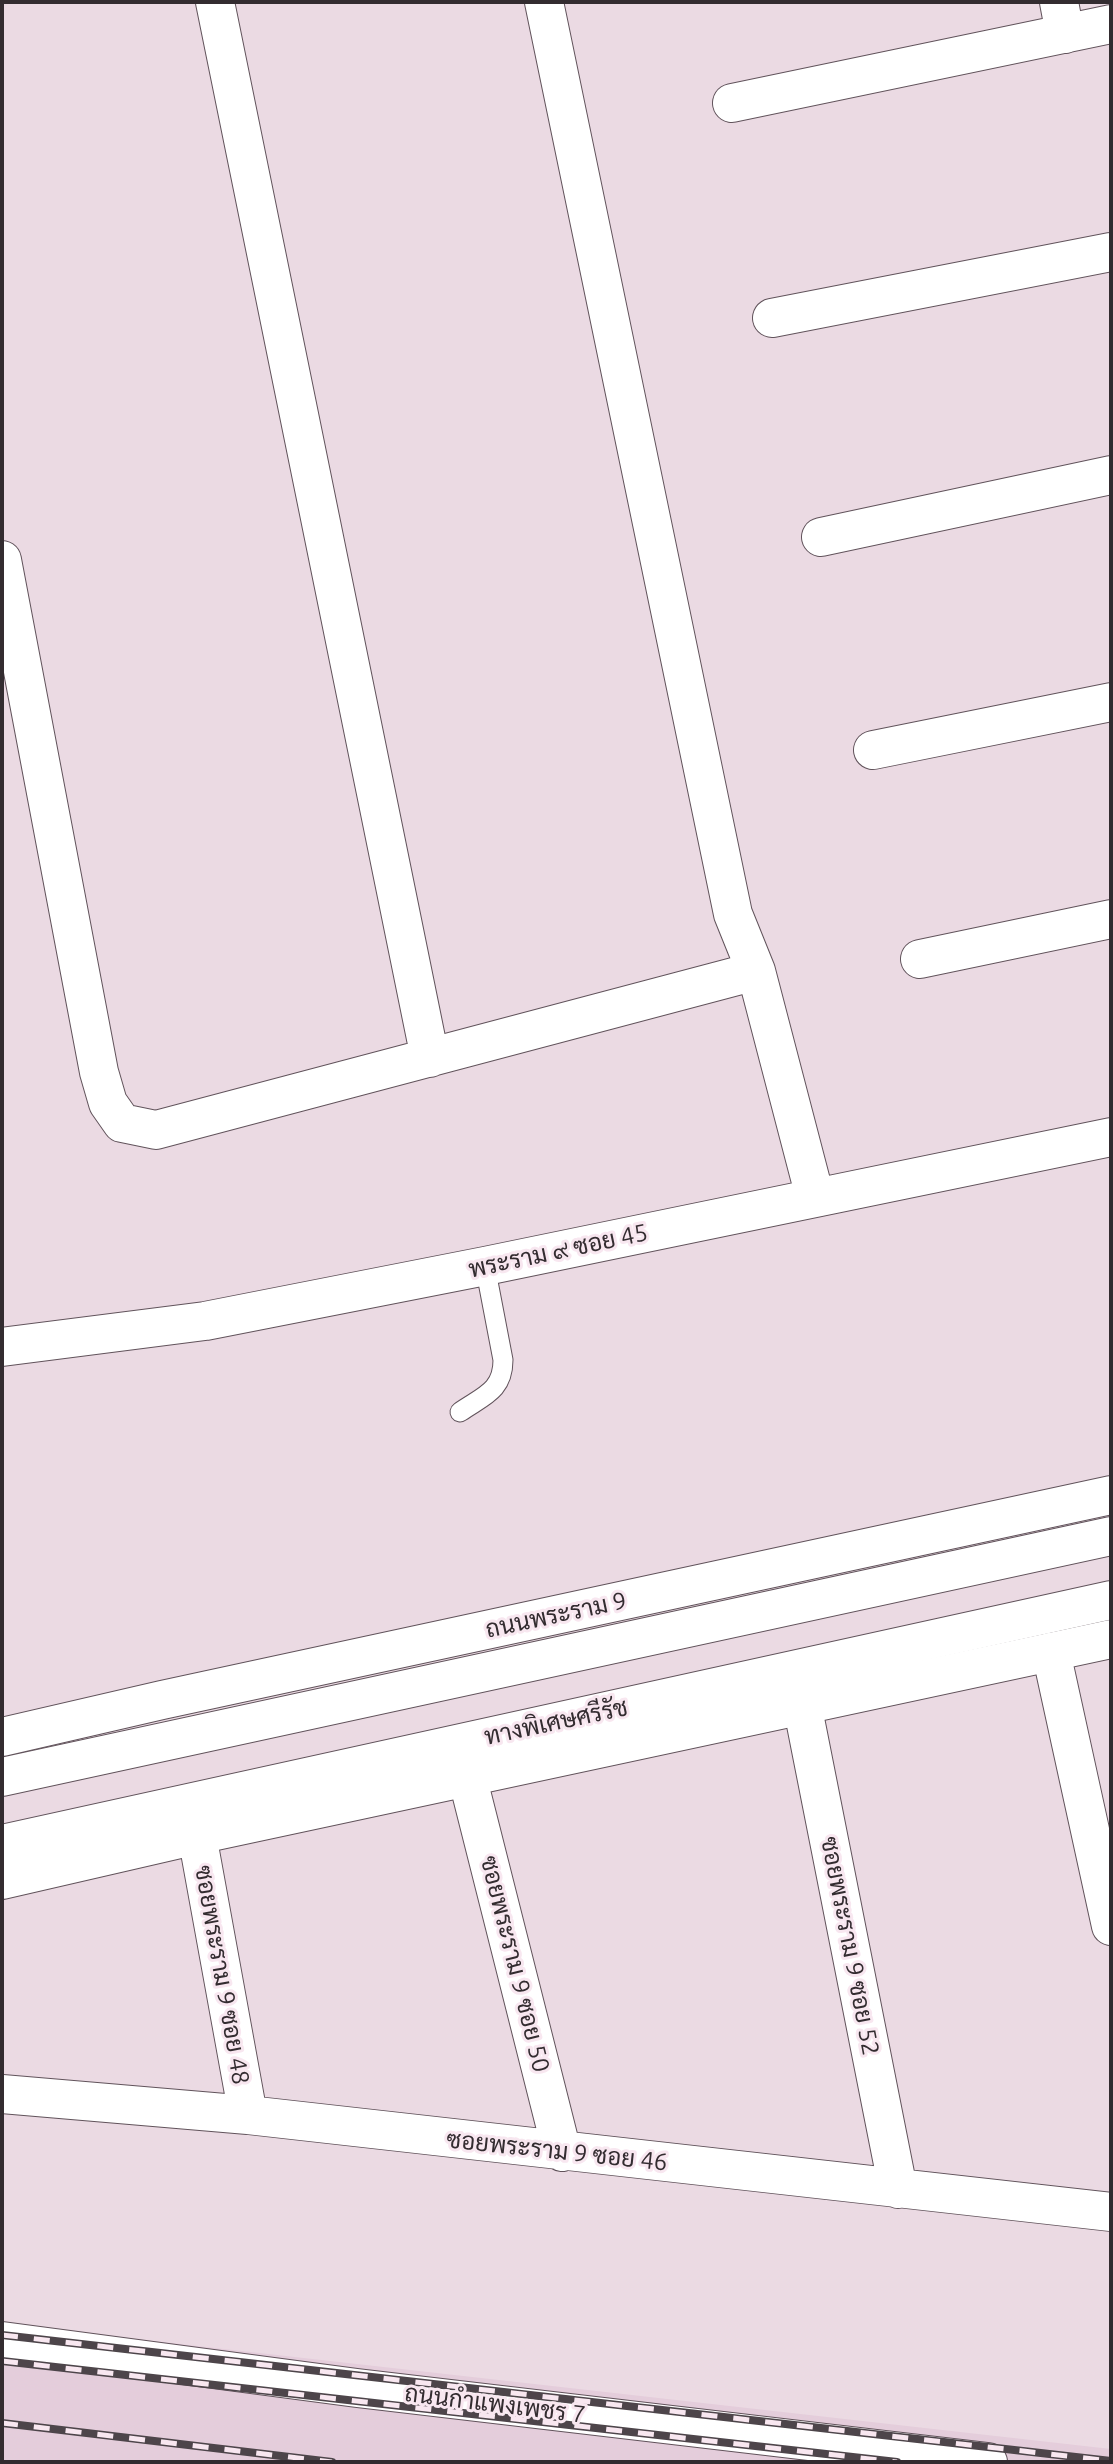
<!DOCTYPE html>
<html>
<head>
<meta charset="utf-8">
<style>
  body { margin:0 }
  #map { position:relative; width:1113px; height:2464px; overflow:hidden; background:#ebdae3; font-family:Ubuntu,sans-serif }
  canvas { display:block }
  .frame { position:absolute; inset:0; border:4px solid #332c30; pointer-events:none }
</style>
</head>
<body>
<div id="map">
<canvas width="1113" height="2464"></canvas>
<div class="frame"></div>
</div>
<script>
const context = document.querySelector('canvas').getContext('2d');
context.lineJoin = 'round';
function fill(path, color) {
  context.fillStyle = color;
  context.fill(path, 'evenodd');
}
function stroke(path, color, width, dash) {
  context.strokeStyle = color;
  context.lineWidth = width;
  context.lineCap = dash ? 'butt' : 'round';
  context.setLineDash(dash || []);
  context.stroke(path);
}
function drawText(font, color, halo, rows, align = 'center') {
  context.font = font + ' Ubuntu,Sarabun,sans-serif';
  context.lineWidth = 6;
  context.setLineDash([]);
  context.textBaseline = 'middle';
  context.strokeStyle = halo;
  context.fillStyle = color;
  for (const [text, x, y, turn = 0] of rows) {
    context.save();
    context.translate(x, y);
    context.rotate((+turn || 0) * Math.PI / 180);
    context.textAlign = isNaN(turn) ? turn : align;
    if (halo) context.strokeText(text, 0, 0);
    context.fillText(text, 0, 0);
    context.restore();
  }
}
const built = new Path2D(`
  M2,2324L1111,2449V2462H2Z`);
const service = new Path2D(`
  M460,1412C483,1396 503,1391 503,1360L485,1266`);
const minor = new Path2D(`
  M215,2L430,1058
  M544,2L733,914L756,971L815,1197
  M1059,2L1065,34
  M732,103L1111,24
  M772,318L1111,252
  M821,537L1111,475
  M2,560L99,1072L108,1103L122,1123L156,1130L756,971
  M873,750L1111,702
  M920,959L1111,919
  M2,1347L205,1321L485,1266L1111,1137
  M1051,1652L1111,1926
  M802,1704L898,2189
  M467,1776L562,2152
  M197,1835L248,2115
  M2,2094L248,2115L1111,2212
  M2,2341L357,2388L988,2462`);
const primary = new Path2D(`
  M2,1737L162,1700L1111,1495
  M2,1880L197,1835L1111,1639`);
const motorway = new Path2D(`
  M2,1777L1111,1536
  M2,1844L1111,1600`);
const rail = new Path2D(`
  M2,2335L1111,2461
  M2,2361L897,2462
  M2,2423L332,2462`);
const streetNames = [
  ["พระราม ๙ ซอย 45",558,1251,-12],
  ["ถนนพระราม 9",556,1615,-12],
  ["ทางพิเศษศรีรัช",556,1722,-12],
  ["ซอยพระราม 9 ซอย 52",850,1946,79],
  ["ซอยพระราม 9 ซอย 50",515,1964,76],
  ["ซอยพระราม 9 ซอย 48",222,1975,80],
  ["ซอยพระราม 9 ซอย 46",557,2151,6],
  ["ถนนกำแพงเพชร 7",495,2404,7]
];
fill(built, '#e4cddb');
stroke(service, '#61535b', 21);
stroke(minor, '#61535b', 40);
stroke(primary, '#61535b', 40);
stroke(motorway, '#61535b', 40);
stroke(service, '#fff', 19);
stroke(minor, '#fff', 38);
stroke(primary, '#fff', 38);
stroke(motorway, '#fff', 38);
stroke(rail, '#4d454a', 8);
stroke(rail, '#f8e7f0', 5, [16]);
drawText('24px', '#332c30', '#f8e7f0', streetNames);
</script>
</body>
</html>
